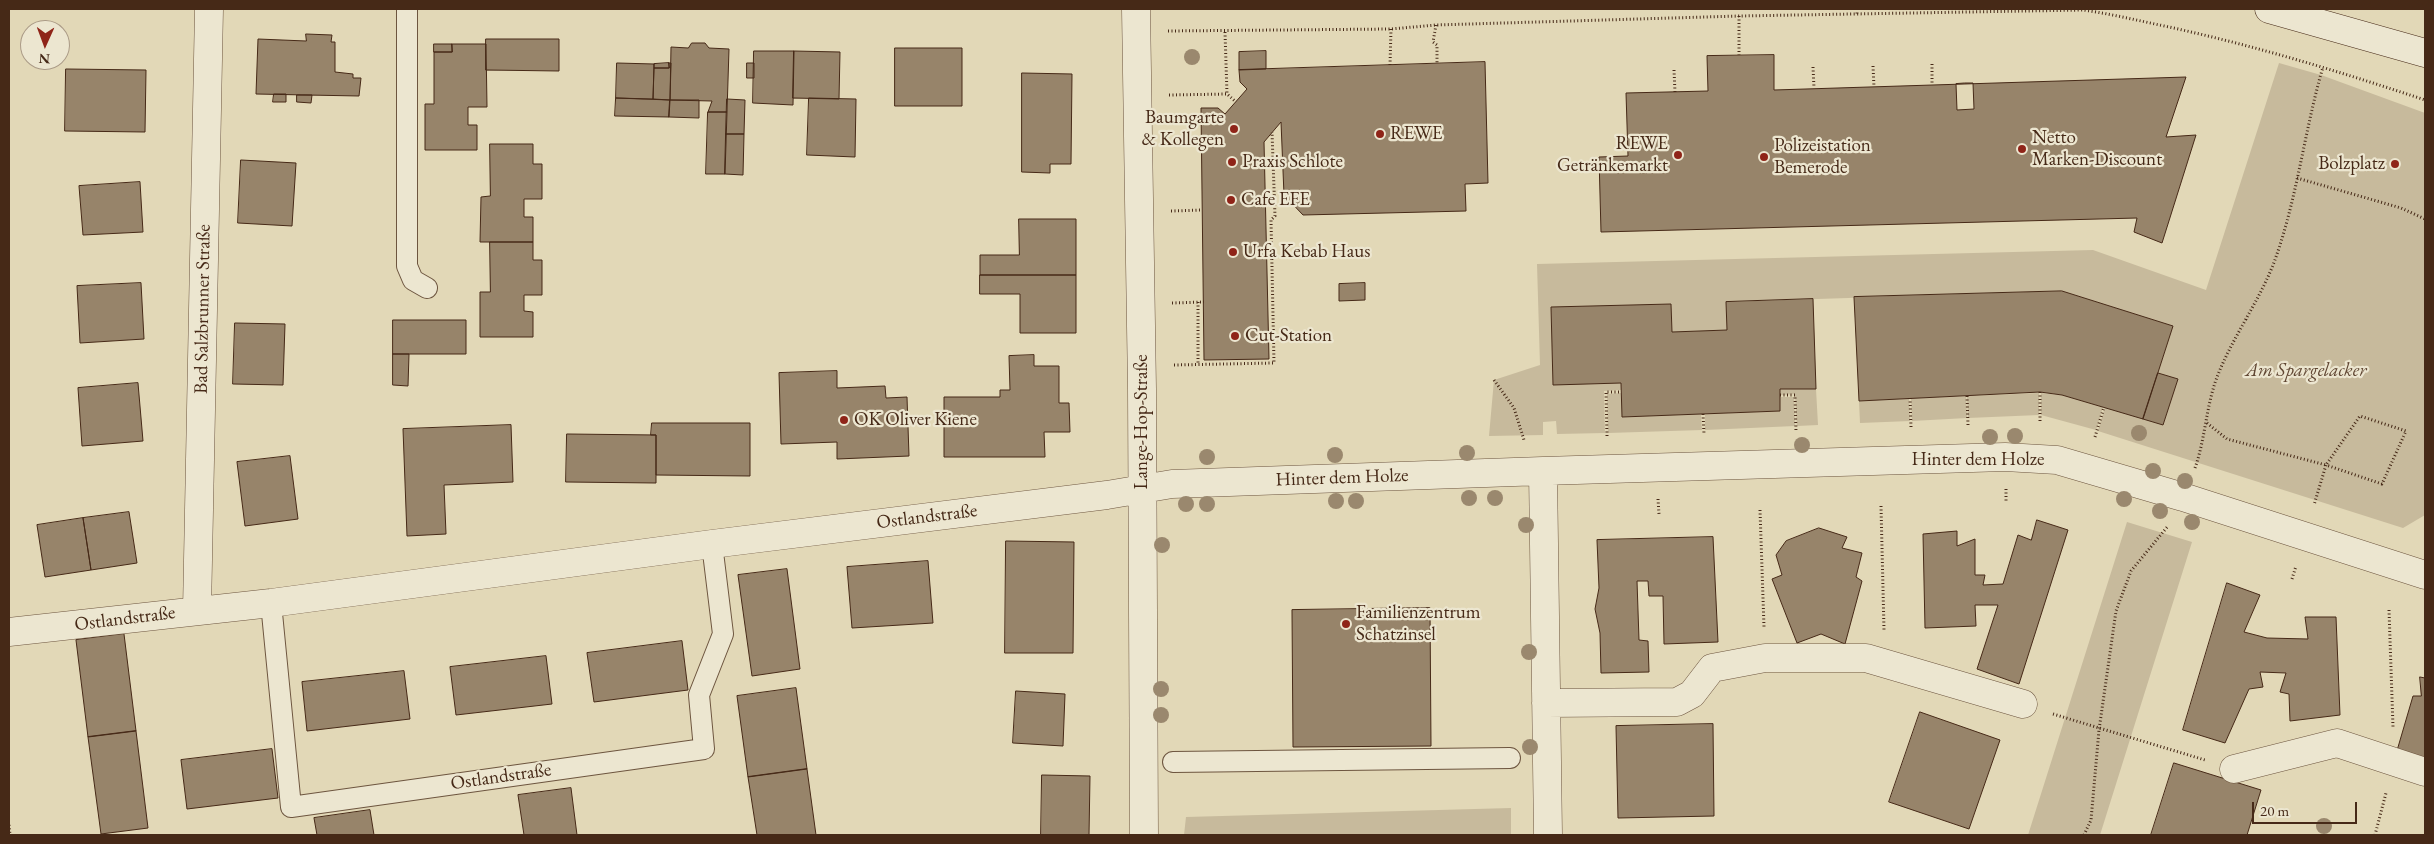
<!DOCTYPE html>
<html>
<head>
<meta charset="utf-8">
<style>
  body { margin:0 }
  #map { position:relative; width:2434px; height:844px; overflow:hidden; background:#e2d8b7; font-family:"EB Garamond",serif }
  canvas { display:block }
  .frame { position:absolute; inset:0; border:10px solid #462917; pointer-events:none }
  .north { position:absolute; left:20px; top:20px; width:50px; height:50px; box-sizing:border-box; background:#ece6d0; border:1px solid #aa9a86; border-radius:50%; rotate:182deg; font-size:14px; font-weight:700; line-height:20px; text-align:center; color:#462917 }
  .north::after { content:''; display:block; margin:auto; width:18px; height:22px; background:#8f2418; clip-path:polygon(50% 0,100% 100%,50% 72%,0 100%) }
  .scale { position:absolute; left:2252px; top:802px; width:105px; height:22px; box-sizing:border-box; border:2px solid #462917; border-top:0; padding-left:6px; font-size:15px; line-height:18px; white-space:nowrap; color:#462917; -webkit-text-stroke:4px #ece6d0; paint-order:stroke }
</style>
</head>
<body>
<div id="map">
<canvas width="2434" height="844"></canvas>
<div class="frame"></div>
<div class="north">N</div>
<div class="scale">20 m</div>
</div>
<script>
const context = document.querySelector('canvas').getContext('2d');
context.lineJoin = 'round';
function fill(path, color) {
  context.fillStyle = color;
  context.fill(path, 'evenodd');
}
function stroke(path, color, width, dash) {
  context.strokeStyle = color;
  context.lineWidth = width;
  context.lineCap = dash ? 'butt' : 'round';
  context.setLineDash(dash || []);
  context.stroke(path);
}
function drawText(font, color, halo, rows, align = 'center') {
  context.font = font + ' "EB Garamond",serif';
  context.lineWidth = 4.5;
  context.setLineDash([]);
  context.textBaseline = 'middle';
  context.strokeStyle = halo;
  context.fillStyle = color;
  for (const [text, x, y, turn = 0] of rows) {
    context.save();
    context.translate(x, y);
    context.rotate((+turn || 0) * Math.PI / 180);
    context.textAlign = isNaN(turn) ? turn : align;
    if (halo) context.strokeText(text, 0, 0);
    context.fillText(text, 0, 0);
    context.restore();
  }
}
const green = new Path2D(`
  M2279,63L2321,75L2425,113V515L2403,528L2098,431L2105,407L2163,425L2178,379L2158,373L2173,326L2062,291L1726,302L1727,330L1672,332L1671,304L1551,307L1553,384L1621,383V390L1604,391L1605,433L1557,434L1556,421L1543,422V435L1489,436L1494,380L1540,365L1537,264L2093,250L2206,290Z
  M1780,389H1816L1818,425L1797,426L1795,394L1780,395Z
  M1621,393L1622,417L1701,414L1702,430L1608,433L1607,394Z
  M2039,393V415L1968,418L1967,396Z
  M2041,393L2062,395L2103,407L2096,430L2041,415Z
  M1966,396L1967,418L1912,421L1911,398Z
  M1780,397H1794L1795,426L1705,430V414L1780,411Z
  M1909,398L1910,421L1860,423L1859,401Z
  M2127,522L2192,542L2100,835H2028Z
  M1511,808V835H1184L1186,817Z`);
const building = new Path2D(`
  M306,34L332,35L331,42H335V72L353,74V78H361L359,96L256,94L258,39L306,41Z
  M486,39H559V71L486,70Z
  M692,43H705L709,48L729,49L727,112H708L712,101L670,100L671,47L688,48Z
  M434,44H452V52H434Z
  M452,44H486L487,107H468V125H477V150H425V104H434V52H452Z
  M895,48H962V106H895Z
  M754,51H794L793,105L753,103Z
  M794,51L840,52L839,99L793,98Z
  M1266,51V69L1239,70V52Z
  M1774,55V90L2186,77L2166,137L2196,135L2162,243L2134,232L2137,218L1601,232L1599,157L1628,156L1626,93L1708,91L1707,56Z
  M1485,62L1488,183L1465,184L1466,211L1303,215L1284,195L1281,122L1264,142L1269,359L1204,360L1201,108H1218L1225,114L1247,89L1240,82L1239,70Z
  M617,63L654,64L653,99L616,98Z
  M669,63V68H654V64Z
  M669,63H671L670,100L653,99L654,68H669Z
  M747,63H754V78H747Z
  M66,69L146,70L145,132L65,131Z
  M1022,73L1072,74L1071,164H1050V173L1022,172Z
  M1965,83H1973L1974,109L1957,110L1956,84Z
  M274,94H286V102H273Z
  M297,95H312L311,103L297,102Z
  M616,98L670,100L669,117L615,116Z
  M809,98L856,99L855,157L807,155Z
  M727,99L745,100L744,134H726Z
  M670,100H699V118L669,117Z
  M708,112H727L725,174H706Z
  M726,134H744L743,175L725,174Z
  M490,144H533V164H542V199H524V217H533V242H480L481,197L490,196Z
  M241,160L296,163L292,226L238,223Z
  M140,182L143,232L83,235L79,186Z
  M1019,219H1076V275H980V255H1019Z
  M490,242H533V260H542V295H524V311L533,312V337H480V292H490Z
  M980,275H1076V333H1020V294H980Z
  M141,283L144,339L80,343L77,286Z
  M1365,283V300L1339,301V284Z
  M2062,291L2173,326L2143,419L2062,395L2040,392L1859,401L1854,297Z
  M1813,299L1816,389H1780V411L1622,417L1621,383L1553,385L1551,307L1671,304L1672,332L1727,330L1726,302Z
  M393,320H466V354H393Z
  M235,323L285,324L283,385L233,384Z
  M393,354H409L408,386L393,385Z
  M1034,355V366H1059V403H1069L1070,432H1044L1045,457H944V397H1000V390H1010L1009,356Z
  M837,371V388L885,386L886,398L907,397L909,456L837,459V442L781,444L779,373Z
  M2158,373L2178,379L2163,425L2143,419Z
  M138,383L143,441L82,446L78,388Z
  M652,423H750V476L656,475V435H651Z
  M511,425L513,482L444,485L446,534L407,536L403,429Z
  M567,434L656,435V483L566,482Z
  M290,456L298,519L245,526L237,462Z
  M129,512L137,563L91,570L83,518Z
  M83,518L91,570L45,577L37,525Z
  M2037,520L2068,530L2019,684L1977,669L1998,605H1975L1976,626L1925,628L1923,534L1957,531V546L1975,539V575H1985L1983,585L2003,584L2018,535L2031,540Z
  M1819,528L1847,537L1842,548L1862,553L1856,577L1862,581L1845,644L1821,634L1797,643L1772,579L1782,575L1776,555L1786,541Z
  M1713,537L1718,642L1664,644L1663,596H1649L1648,581H1637L1639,640L1648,641L1649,672L1601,673L1600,633L1595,609L1599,588L1597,540Z
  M1006,541L1074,542L1073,653H1005Z
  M928,561L933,623L852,628L847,567Z
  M787,569L800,669L752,676L738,575Z
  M2227,583L2260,595L2244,632L2267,638L2308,639L2305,617H2336L2340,715L2290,721L2289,694L2280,692L2286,673L2260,672L2263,687L2249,689L2225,743L2183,730Z
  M1430,608L1431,746L1293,747L1292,610Z
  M124,634L136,731L88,737L76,640Z
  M682,641L688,690L594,702L587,653Z
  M546,656L552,704L456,715L450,667Z
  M404,671L410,719L307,731L302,682Z
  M2420,677L2425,678V760L2396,754L2413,696H2421Z
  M796,688L807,769L748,777L737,696Z
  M1016,691L1065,694L1063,746L1013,743Z
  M1920,712L2000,740L1969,829L1889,802Z
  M1713,724L1714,816L1618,818L1616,726Z
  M136,731L148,828L101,834L88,737Z
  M272,749L278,798L187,809L181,760Z
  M2174,763L2261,790L2247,835H2151Z
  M807,769L816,835H757L748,777Z
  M1042,775L1090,776L1089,835H1041Z
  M571,788L577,835H524L518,795Z
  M370,810L374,835H317L314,818Z`);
const path = new Path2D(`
  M1857,9V15
  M1739,16V55
  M1436,25L1433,42L1437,45V63
  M1168,31L1391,29L1436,25L1739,16L2083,10C2112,14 2140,21 2169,27C2256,46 2341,72 2425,100
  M1225,32L1227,94
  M1932,64V85
  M1390,65L1391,29
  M1873,66L1874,87
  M1813,67L1814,88
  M1674,70L1675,92
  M1169,95L1227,94L1236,102
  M2297,178L2401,208L2425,219
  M1171,211L1202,210
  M1198,302V365
  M1172,303L1204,302
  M1174,365L1274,363L1271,220L1275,216L1272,132
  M1494,380L1514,408L1524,440
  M2040,392V422
  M1780,395H1795L1796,432
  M1967,396L1968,425
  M1910,398L1911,427
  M1703,414L1704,434
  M2207,423L2227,439L2326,465L2360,416L2406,431L2382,484L2326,465L2314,505
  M1607,436L1606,392H1621
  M2095,437L2104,407
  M2195,468C2205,440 2206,408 2216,380C2232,336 2262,299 2277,254C2298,193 2305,128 2323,67
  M2006,489V501
  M1658,499L1659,514
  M1881,506L1884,630
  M1760,510L1764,627
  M2292,579L2296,566
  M2389,610L2393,727
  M2053,714L2205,760
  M9,825L10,835
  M2084,835L2091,820L2099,730L2116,611L2131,571L2168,526
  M2375,835L2386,793`);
const lane = new Path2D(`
  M407,9V266L413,280L427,288
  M271,603L291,807L704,749L699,695L723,634L712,544
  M1173,762L1510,758`);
const street = new Path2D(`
  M1136,9L1142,389L1144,835
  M197,610L209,9
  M9,632L271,603L712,544L1107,495L1172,484L1543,471
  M1546,703L1677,702L1692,694L1712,668L1765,658H1866L2023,704
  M2234,769L2337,743L2425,772
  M1548,835L1543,471L2005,457L2057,460L2183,497L2425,575`);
const secondary = new Path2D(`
  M2269,9L2425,53`);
const trees = [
  [1192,57],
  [2139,433],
  [2015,436],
  [1990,437],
  [1802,445],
  [1467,453],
  [1335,455],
  [1207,457],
  [2153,471],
  [2185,481],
  [1469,498],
  [1495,498],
  [2124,499],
  [1336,501],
  [1356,501],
  [1186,504],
  [1207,504],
  [2160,511],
  [2192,522],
  [1526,525],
  [1162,545],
  [1529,652],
  [1161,689],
  [1161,715],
  [1530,747],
  [2324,826]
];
const markers = [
  [1234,129,5,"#8f2418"],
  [1380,134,5,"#8f2418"],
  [2022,149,5,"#8f2418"],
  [1678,155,5,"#8f2418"],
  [1764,157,5,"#8f2418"],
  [1232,162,5,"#8f2418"],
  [2395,164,5,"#8f2418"],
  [1231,200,5,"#8f2418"],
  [1233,252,5,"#8f2418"],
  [1235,336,5,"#8f2418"],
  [844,420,5,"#8f2418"],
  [1346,624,5,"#8f2418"]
];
const poiNames = [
  ["Baumgarte",1224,118,"right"],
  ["& Kollegen",1224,140,"right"],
  ["REWE",1390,134],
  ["Netto",2032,138],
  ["Marken-Discount",2032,160],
  ["REWE",1668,144,"right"],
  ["Getränkemarkt",1668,166,"right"],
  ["Polizeistation",1774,146],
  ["Bemerode",1774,168],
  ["Praxis Schlote",1242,162],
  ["Bolzplatz",2385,164,"right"],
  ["Cafe EFE",1241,200],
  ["Urfa Kebab Haus",1243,252],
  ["Cut-Station",1245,336],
  ["OK Oliver Kiene",854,420],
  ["Familienzentrum",1356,613],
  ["Schatzinsel",1356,635]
];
const streetNames = [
  ["Bad Salzbrunner Straße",203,309,-89],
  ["Lange-Hop-Straße",1142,422,-90],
  ["Hinter dem Holze",1978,460],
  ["Hinter dem Holze",1342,478,-2],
  ["Ostlandstraße",927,517,-7],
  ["Ostlandstraße",125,619,-7],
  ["Ostlandstraße",501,777,-8]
];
const parkNames = [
  ["Am Spargelacker",2306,371]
];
fill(green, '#c7ba9c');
fill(building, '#97846a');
stroke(building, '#462917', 1);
stroke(lane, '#6d553f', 22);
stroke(street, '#6d553f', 29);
stroke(secondary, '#462917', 29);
stroke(path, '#462917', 3, [1, 2.5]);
stroke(lane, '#ece6d0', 20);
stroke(street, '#ece6d0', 28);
stroke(secondary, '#ece6d0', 28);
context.fillStyle = '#9a886e';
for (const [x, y] of trees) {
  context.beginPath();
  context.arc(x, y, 8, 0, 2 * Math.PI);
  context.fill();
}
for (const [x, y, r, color] of markers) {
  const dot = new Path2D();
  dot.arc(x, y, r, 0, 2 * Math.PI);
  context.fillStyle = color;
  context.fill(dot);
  stroke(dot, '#ece6d0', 2);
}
drawText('19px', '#462917', '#ece6d0', poiNames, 'left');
drawText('19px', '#462917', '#ece6d0', streetNames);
drawText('italic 19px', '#604632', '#ece6d0', parkNames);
</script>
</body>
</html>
